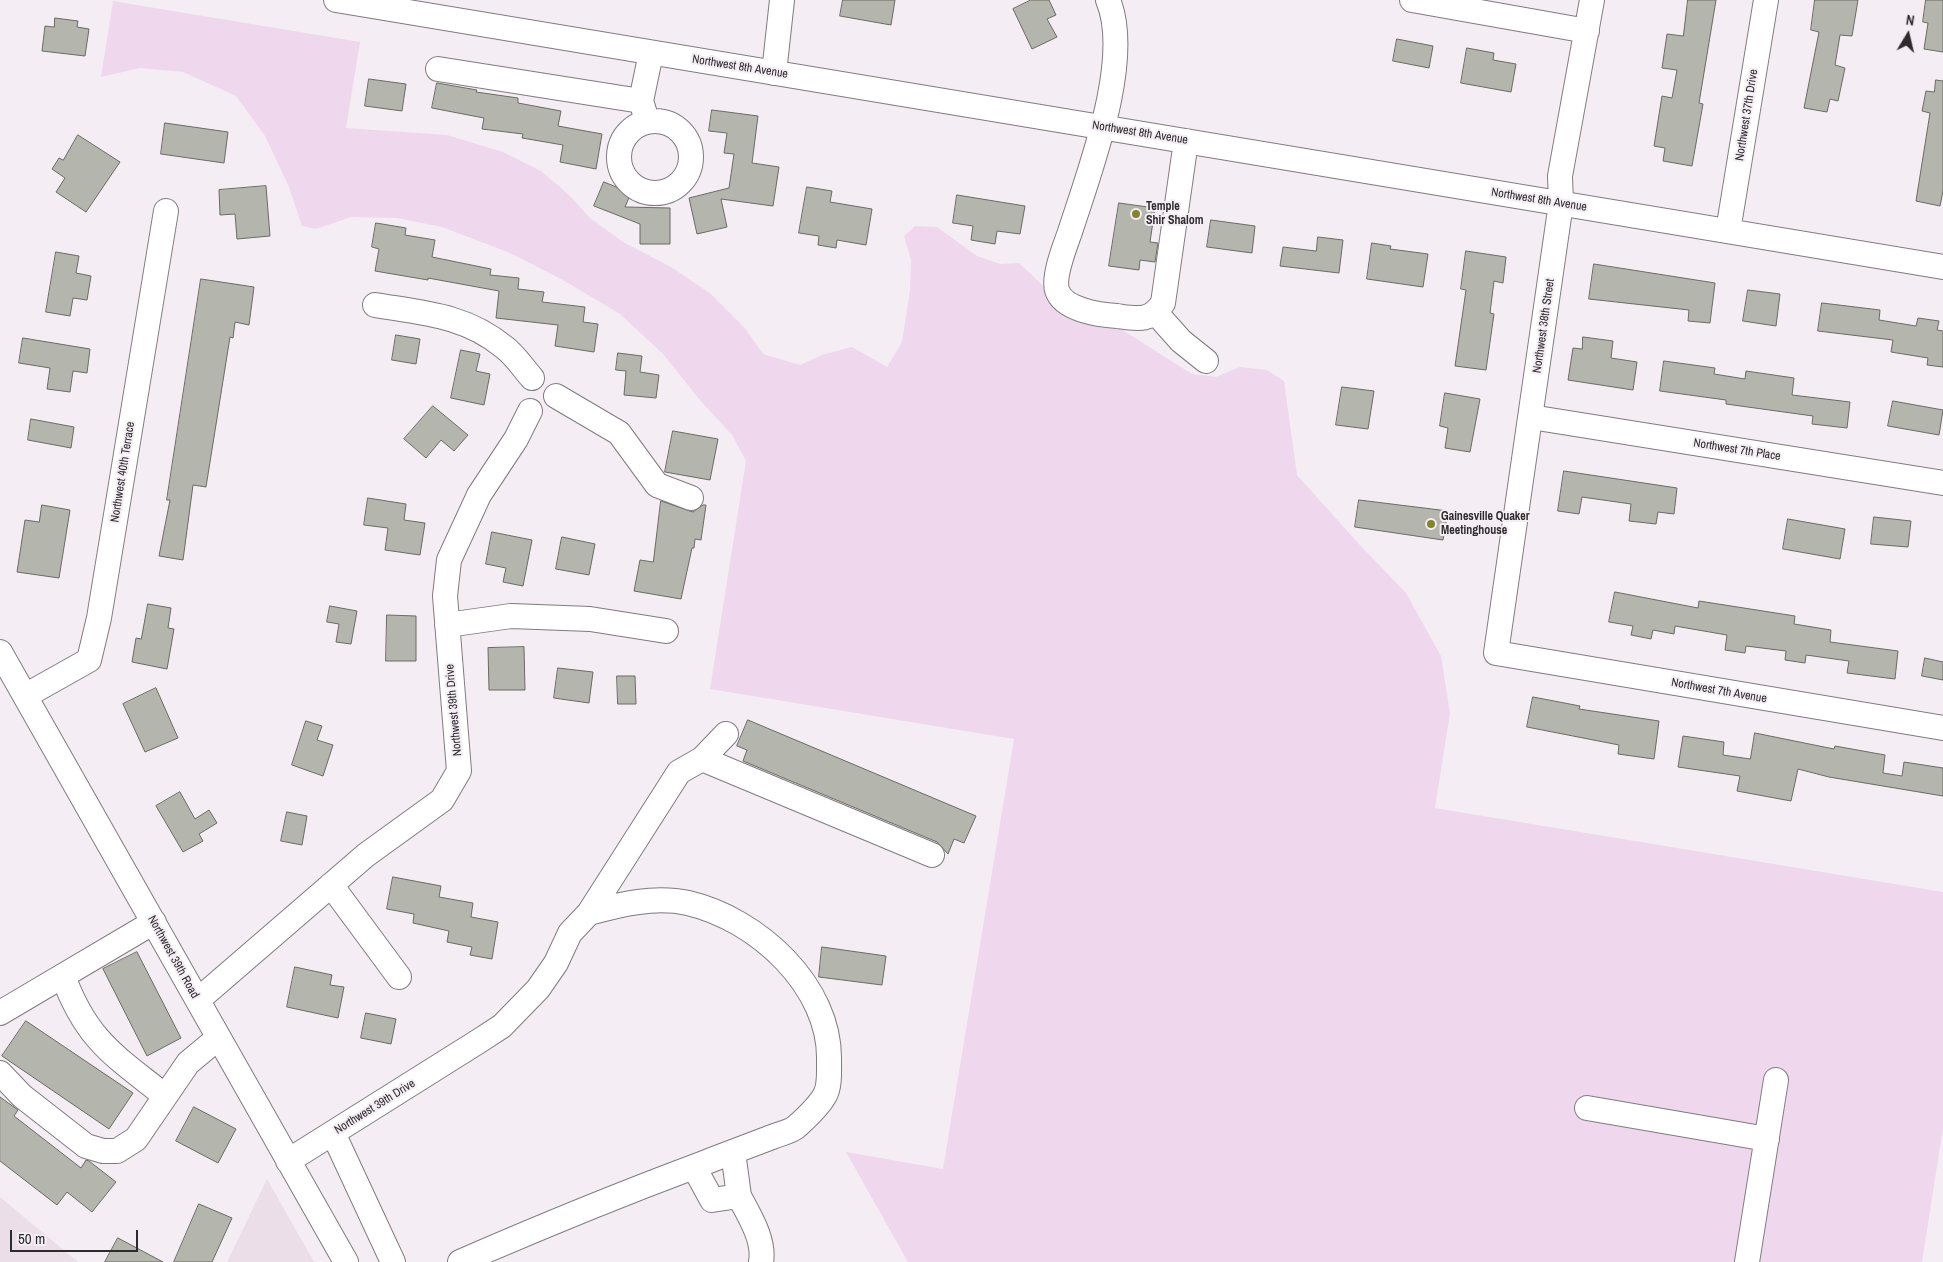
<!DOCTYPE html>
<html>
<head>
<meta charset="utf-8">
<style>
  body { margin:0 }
  #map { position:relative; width:1943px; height:1262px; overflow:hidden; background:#f4edf4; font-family:"Archivo Narrow",sans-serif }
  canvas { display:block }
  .north { position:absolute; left:1883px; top:10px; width:50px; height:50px; -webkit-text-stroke:4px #f4edf4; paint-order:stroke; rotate:9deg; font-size:14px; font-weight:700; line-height:20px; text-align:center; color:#2d2b2d }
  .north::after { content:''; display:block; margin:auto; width:18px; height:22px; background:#2d2b2d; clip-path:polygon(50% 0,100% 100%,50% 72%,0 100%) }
  .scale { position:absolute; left:10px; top:1230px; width:128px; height:22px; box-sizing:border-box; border:2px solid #2d2b2d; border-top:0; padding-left:6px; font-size:15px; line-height:18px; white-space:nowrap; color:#2d2b2d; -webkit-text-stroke:4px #f4edf4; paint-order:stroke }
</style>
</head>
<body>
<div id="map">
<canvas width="1943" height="1262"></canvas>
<div class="north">N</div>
<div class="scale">50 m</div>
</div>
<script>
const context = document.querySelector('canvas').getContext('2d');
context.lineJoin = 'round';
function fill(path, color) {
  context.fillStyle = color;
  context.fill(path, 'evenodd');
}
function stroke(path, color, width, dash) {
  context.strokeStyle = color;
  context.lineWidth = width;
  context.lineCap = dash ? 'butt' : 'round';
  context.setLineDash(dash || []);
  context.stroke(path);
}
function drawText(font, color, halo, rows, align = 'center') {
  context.font = font + ' "Archivo Narrow",sans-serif';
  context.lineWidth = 4;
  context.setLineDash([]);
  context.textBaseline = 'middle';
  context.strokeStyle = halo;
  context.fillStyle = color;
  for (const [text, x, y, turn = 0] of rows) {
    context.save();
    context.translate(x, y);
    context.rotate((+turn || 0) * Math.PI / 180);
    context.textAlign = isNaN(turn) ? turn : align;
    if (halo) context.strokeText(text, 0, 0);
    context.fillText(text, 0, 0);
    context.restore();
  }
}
const built = new Path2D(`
  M267,1179L314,1262H227Z
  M0,1197L78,1262H0Z`);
const green = new Path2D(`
  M113,1L360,42L346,128L447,135L503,152L541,171L568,194L590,218L623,242L671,267L711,294L745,328L763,354L800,365L822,355L852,347L887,367L902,342L910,290L911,260L904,236L915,226L937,227L977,256L1000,264L1019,263L1057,299L1113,324L1192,374L1216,377L1240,367L1267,370L1284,381L1297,475L1358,543L1406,593L1441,656L1450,713L1435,808L1943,892V1128L1922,1262H908L846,1152L943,1169L1014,739L710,689L746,461L732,435L699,399L663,354L620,314L561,279L510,253L442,227L397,218L351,217L316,229L302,226L289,187L265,136L236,96L183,72L140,68L101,77Z`);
const building = new Path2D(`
  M843,0H895L891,25L840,16Z
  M1031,0H1049L1056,15L1047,19L1057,37L1032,49L1013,9Z
  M1688,0H1716L1699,103L1703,104L1692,166L1663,161L1665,148L1654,146L1662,96L1672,98L1677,70L1662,68L1667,34L1683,36Z
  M1815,0H1858L1852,36L1840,35L1835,65L1845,68L1838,101L1830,99L1827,112L1804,108L1819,32L1811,30Z
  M1926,0H1943V52L1924,49L1928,23L1923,22Z
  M55,18L78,21L77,27L89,29L85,56L42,51L45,26L54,27Z
  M1397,39L1433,46L1429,68L1393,61Z
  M1467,48L1494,53L1493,60L1516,64L1511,92L1461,83Z
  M369,79L406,84L402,111L365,106Z
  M1936,80L1943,81V191L1940,206L1916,201L1930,113L1922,111L1926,91L1934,92Z
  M437,83L477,90L476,92L518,98V103L561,111L558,126L602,134L596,169L560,162L563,145L522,138L523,134L482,129L484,118L432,108Z
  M712,110L758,116L752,163L779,167L773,206L721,199L727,227L697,234L689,198L729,188L734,154L724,153L727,133L709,131Z
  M165,123L228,132L224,163L161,154Z
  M78,135L120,162L86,212L56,192L65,178L52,169L59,158L63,160Z
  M604,182L631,193L625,207L670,208V244H640V224L594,206Z
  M266,186L270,236L237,239L235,214L220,215L219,190Z
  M807,187L832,191L830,202L872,209L866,245L837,240L836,248L818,245L819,236L799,233Z
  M957,195L1025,206L1020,234L997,231L995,244L971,240L973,226L953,223Z
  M1119,203L1155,208L1150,242L1158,243L1155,262L1140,260L1139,270L1109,266Z
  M1211,220L1255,226L1252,253L1207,247Z
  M376,223L406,228L405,235L435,240L432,257L491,269L490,275L519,278L518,289L544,292L542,302L585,307L583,322L598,324L594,352L555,346L558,325L496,318L499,291L428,278V280L375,271L379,249L372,247Z
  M1318,237L1343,240L1339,273L1280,266L1283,247L1316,251Z
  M1372,243L1391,246L1390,249L1428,254L1423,287L1367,279Z
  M1466,251L1506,257L1503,283L1494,281L1490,313L1494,314L1486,370L1455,366L1466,290L1461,289Z
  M56,252L79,256L76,273L91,276L87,300L73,298L70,316L46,312Z
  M1594,264L1715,283L1710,323L1688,321L1689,310L1589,299Z
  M201,279L254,287L249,325L235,322L233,338L230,337L206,487L193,485L183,560L159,556L170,500H167Z
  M1748,290L1780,294L1776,326L1743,321Z
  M1822,303L1880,310L1879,320L1916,326L1918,318L1939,321L1937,330L1943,331V367L1927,365L1928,358L1891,352L1893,340L1818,331Z
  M396,335L420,339L416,364L392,360Z
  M1583,337L1613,341L1611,358L1637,362L1633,390L1568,380L1573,348L1582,349Z
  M23,338L90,349L87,373L73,371L70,392L47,389L50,368L19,363Z
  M461,350L480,354L476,371L490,374L484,405L451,398Z
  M618,353L642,356L640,372L659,375L656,398L624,395L626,371L616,370Z
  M1664,361L1715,368L1714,374L1745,379L1746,371L1794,378L1792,395L1850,402L1847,428L1812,424L1813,416L1726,404V400L1660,391Z
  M1342,387L1374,391L1368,429L1336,425Z
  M1445,393L1480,399L1470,452L1445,448L1448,428L1440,426Z
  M1893,401L1943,410L1939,435L1888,426Z
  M433,406L468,435L454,451L441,440L426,458L404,439Z
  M31,419L74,427L71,448L28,440Z
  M673,431L718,439L710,480L665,472Z
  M1564,471L1677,488L1674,514L1658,512L1656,524L1629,521L1631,504L1582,497L1579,514L1558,511Z
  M368,498L406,504L404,520L425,523L420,555L385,550L388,528L364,525Z
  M1359,500L1448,511L1443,540L1355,527Z
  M661,501L693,512L703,505H706L701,540L695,539L694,548H692L681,599L634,591L640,560L653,562Z
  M42,505L70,510L59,578L17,572L25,520L39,522Z
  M1874,517L1911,521L1908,547L1871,544Z
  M1788,519L1845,529L1840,559L1783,549Z
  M492,532L532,540L523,586L503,582L506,568L486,564Z
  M562,537L595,544L589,575L556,569Z
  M1615,592L1698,608L1699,601L1795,616L1794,624L1831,630L1830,642L1898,651L1895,679L1847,673L1849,661L1806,655L1805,663L1785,660L1786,651L1746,646L1745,653L1725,650L1727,635L1675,626L1674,634L1653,630L1651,639L1631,635L1633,626L1609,622Z
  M148,604L171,608L168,628L174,629L167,669L132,662L136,638L141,639Z
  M330,606L357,611L351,644L336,642L339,624L327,622Z
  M387,615L416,616V661H386Z
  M524,647L525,690H489L488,648Z
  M1925,658L1943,662V680L1922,676Z
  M558,668L593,672L589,703L554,698Z
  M617,676H635L636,704H618Z
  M156,688L178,738L145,752L123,704Z
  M1533,697L1580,706L1579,709L1659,721L1654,759L1618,754L1619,745L1527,727Z
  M748,720L976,816L964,843L954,839L948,854L937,842L743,761L747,750L737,746Z
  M306,721L322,726L317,740L333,745L323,776L292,765Z
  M1755,733L1834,749L1835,746L1885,755L1883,773L1902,776L1904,762L1943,768V796L1829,777L1798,769L1791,801L1737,791L1740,776L1678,767L1683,736L1724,742L1723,755L1750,759Z
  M180,792L195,819L209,810L217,823L199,834L203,841L183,852L156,806Z
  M287,812L307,816L302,845L281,841Z
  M393,877L441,886L439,897L473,903L471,917L498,922L492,959L470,955L472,947L447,942L449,931L413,923L414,914L387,909Z
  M822,947L886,956L882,985L819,977Z
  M137,952L181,1038L147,1056L103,969Z
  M295,967L332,975L330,985L344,987L338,1018L287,1007Z
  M366,1013L396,1019L391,1044L361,1038Z
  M26,1021L133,1093L109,1129L2,1056Z
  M0,1097L18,1110L14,1116L81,1168L86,1160L89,1161L116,1182L92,1212L67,1192L57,1205L0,1161Z
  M194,1107L236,1129L218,1163L176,1141Z
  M199,1204L232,1218L212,1262H174Z
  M118,1238L163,1262H105Z`);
const minor = new Path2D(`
  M336,0L1943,267
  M1108,0C1133,60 1089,172 1070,232C1065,246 1053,276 1057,290C1063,310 1100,315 1117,316C1138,319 1150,322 1163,303L1186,141
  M1412,0L1587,31
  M1592,0L1560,176L1561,203L1496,653L1943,728
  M438,69L641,101
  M774,73L782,0
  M646,117L641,101L651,53
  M619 157a36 36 0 1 1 72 0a36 36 0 1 1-72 0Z
  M1728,231L1766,0
  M375,305C423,313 465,315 504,347C515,355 523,368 532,378
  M1156,313L1181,341L1206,361
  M556,396L619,433L657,485L691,498
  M1531,417L1943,483
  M447,625L511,616L590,619L666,631
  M0,652L346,1262
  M25,696L89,660L99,618L166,211
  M702,759L932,855
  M331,885L399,977
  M63,976C87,1041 114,1055 165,1096
  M198,1000L366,855L442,800L459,771L445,596L449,560L479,495L516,439L530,411
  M0,1013L154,922
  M0,1073L22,1096L86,1146L103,1151H117L136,1139L188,1063L218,1038
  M1587,1108L1767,1139
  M333,1133L393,1262
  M288,1161L479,1041L502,1026L538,989L556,963L570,933L589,913L679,772L702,759L726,734
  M694,1167L712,1200L739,1196L733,1152
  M739,1196C749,1215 765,1240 761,1262
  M460,1262C538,1228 616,1196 696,1166C721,1156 746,1147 772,1137C779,1134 790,1132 796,1127C805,1119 819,1106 825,1095C830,1086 829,1071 829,1061C831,986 757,919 688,903C655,896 621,904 589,913
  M1747,1262L1776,1080`);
const markers = [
  [1136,214,5,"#82852f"],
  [1431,524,5,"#82852f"]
];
const streetNames = [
  ["Northwest 8th Avenue",740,67,9],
  ["Northwest 37th Drive",1747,115,-81],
  ["Northwest 8th Avenue",1140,133,9],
  ["Northwest 8th Avenue",1539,200,9],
  ["Northwest 38th Street",1544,326,-82],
  ["Northwest 7th Place",1737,450,9],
  ["Northwest 40th Terrace",123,472,-81],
  ["Northwest 7th Avenue",1719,691,10],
  ["Northwest 39th Drive",454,710,-95],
  ["Northwest 39th Road",173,957,61],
  ["Northwest 39th Drive",375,1107,-32]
];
const poiNames = [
  ["Temple",1146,207],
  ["Shir Shalom",1146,221],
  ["Gainesville Quaker",1441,517],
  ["Meetinghouse",1441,531]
];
fill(built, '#ebdee9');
fill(green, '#efd8ed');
fill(building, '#b4b5ad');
stroke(building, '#6a6b63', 1);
stroke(minor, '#817b80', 26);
stroke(minor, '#fff', 24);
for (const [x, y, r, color] of markers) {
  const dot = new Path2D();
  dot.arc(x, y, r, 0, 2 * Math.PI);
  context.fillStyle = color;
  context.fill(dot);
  stroke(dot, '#f4edf4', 2);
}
drawText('12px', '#2d2b2d', '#f4edf4', streetNames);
drawText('bold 12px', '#2d2b2d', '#f4edf4', poiNames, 'left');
</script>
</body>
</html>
